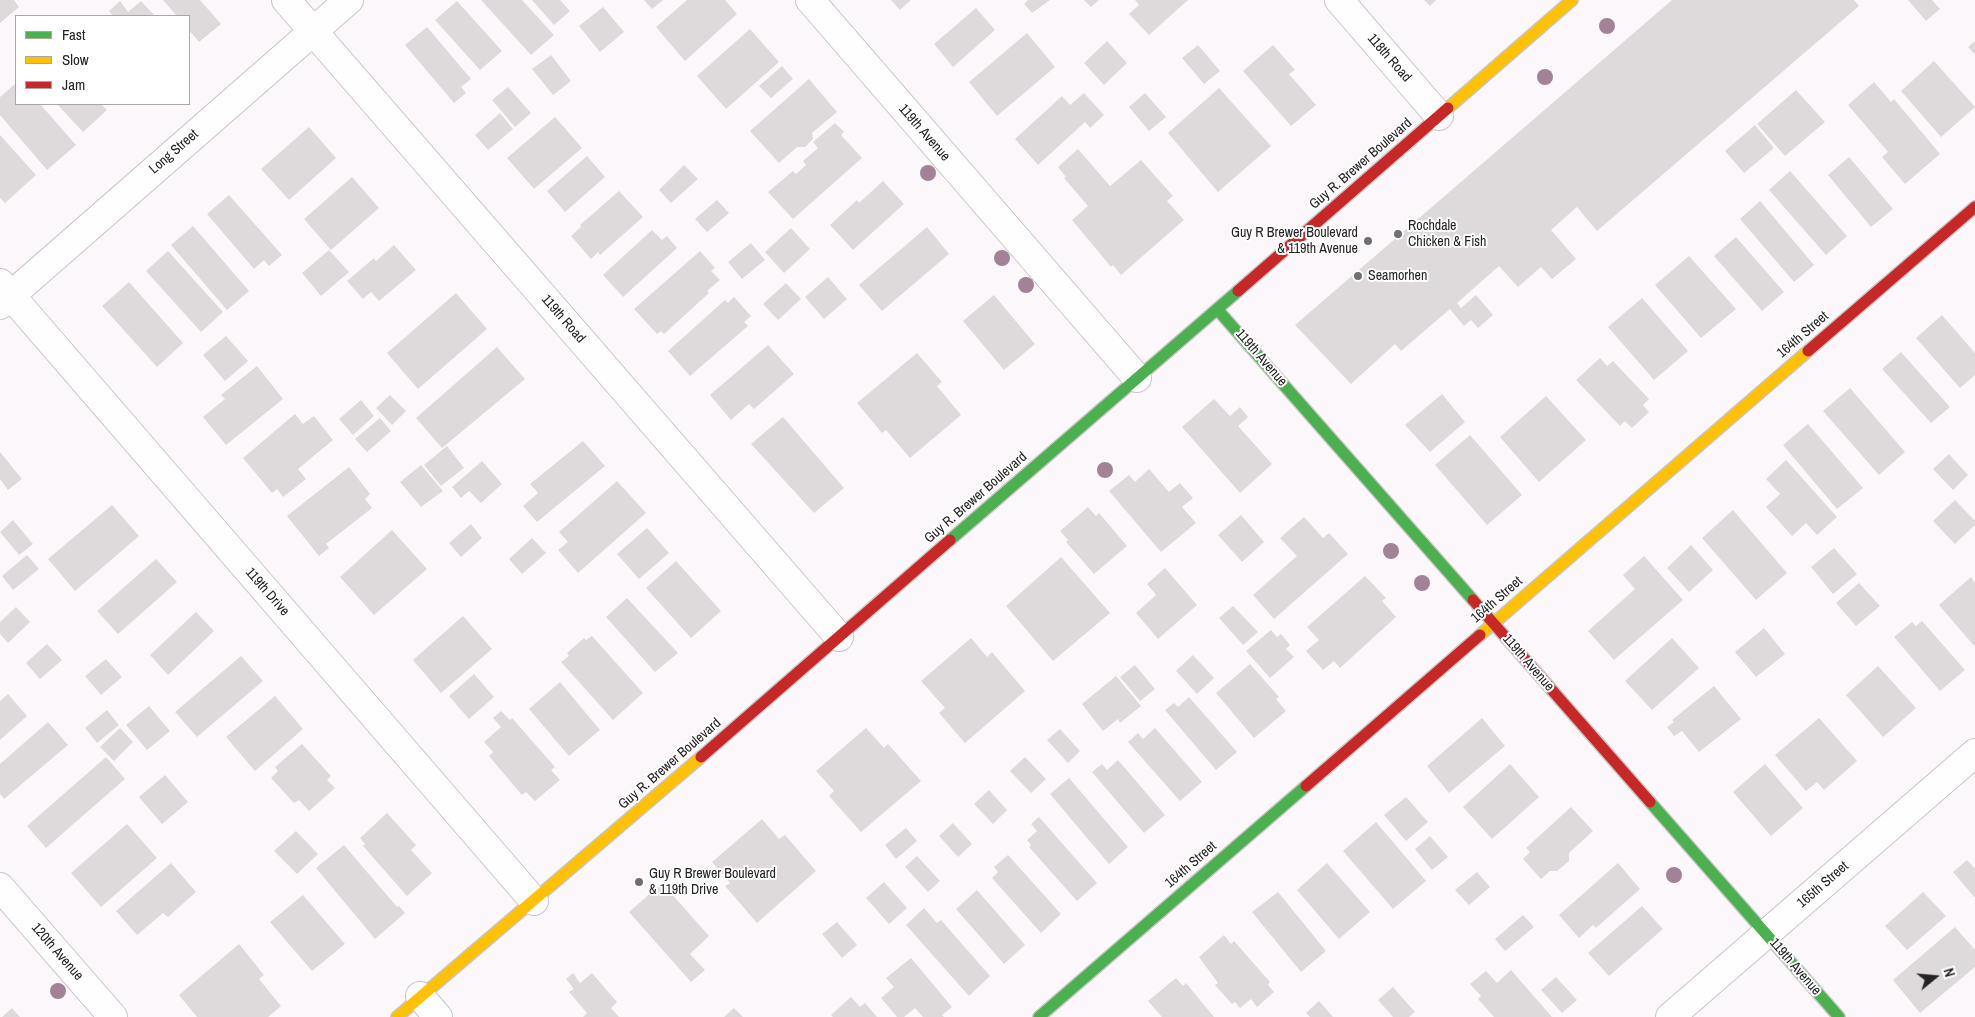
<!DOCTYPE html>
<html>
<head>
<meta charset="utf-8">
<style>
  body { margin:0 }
  #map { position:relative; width:1975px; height:1017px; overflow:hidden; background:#fcf7fa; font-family:"Archivo Narrow",sans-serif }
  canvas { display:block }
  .legend { position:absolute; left:15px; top:15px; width:175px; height:90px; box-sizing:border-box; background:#fff; border:1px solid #a8a7a8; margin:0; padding:6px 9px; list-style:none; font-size:15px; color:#262325 }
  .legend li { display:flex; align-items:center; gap:10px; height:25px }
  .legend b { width:25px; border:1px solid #a8a7a8 }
  .north { position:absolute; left:1910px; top:952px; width:50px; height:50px; -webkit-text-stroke:4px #fff; paint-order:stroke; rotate:73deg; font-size:14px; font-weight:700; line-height:20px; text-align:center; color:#262325 }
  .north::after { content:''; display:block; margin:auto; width:18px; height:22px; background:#262325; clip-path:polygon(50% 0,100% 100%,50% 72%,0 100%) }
</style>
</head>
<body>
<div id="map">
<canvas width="1975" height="1017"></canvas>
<ul class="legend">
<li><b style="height:6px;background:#4caf50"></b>Fast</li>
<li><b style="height:6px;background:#ffc107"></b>Slow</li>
<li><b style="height:6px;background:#c62828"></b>Jam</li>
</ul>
<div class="north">N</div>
</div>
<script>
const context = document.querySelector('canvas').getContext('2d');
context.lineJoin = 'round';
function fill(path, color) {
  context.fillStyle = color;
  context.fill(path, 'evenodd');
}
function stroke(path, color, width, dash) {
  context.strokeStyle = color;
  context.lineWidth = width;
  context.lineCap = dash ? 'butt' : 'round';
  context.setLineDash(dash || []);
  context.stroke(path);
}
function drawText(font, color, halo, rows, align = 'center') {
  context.font = font + ' "Archivo Narrow",sans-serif';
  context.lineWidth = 4;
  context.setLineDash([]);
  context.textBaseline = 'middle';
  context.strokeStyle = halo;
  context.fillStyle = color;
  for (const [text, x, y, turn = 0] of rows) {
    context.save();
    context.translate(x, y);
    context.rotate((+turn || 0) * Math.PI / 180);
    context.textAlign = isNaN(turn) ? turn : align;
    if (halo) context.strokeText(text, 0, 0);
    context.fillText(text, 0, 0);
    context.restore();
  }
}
const building = new Path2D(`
  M0,0H14L19,7L0,23Z
  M163,0H200L221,24L199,42L189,30V16H177Z
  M481,0H522L554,35L531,55Z
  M532,0H560L570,11L554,25Z
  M644,0H663L652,9Z
  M687,0H725L737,14L685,61L656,27Z
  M891,0H911L900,10Z
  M1028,0H1050L1032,13L1024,4Z
  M1084,0H1099L1091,7Z
  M1135,0H1188L1149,35L1129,14L1139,5Z
  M1424,0H1436L1430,6Z
  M1672,0H1854L1859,6L1597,231L1577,207L1551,230L1576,259L1552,279L1541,267L1518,287L1499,266L1457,303L1461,308L1476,295L1493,315L1478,328L1471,320L1464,326L1450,309L1401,351L1395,344L1351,384L1295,325Z
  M1908,0H1932L1940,9L1926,21Z
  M120,1L128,12L141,1L155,16H113L109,11Z
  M457,1L502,51L480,70L435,20Z
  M603,7L624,32L600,52L579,26Z
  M976,8L995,30L953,67L934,44Z
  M427,27L471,79L461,87L466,93L454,103L405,45Z
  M750,29L779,62L726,109L697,76Z
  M1027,33L1055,67L997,116L969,82Z
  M1107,41L1127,63L1104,85L1084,63Z
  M1975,41V55L1968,47Z
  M1198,45L1220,71L1204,84L1182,58Z
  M1273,45L1295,70L1289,74L1316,105L1291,126L1243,71Z
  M551,55L571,81L553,95L532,69Z
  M1934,61L1975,107L1941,137L1901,91Z
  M782,66L793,79L771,98L759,86Z
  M809,79L837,112L812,133L813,139L805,147H797L779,163L750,131Z
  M1874,82L1891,102L1894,99L1940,154L1905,184L1882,157L1888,152L1848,105Z
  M16,83V104H40L76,145L47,170L0,115V97Z
  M508,87L531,113L515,127L492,100Z
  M1219,88L1271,146L1218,192L1168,133Z
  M1796,90L1825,122L1785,156L1757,124Z
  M1084,93L1104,115L1090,128L1085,122L1038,165L1015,139L1062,96L1070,105Z
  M1145,93L1166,117L1149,131L1129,107Z
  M57,104H101L107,110L83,132Z
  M500,113L513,129L488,150L475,135Z
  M555,117L582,148L534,189L507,158Z
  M835,123L844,132L841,135L862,158L793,219L768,192L793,171L796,174L806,165L803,161L818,148L813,142Z
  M1755,125L1774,148L1744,173L1725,151Z
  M309,127L336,158L289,200L261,169Z
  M0,135L36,175L5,203L0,198Z
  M1078,149L1110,186L1141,160L1173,196L1167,201L1184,220L1121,275L1113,265L1111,267L1072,220L1088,206L1064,178L1066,177L1058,167Z
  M587,156L605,177L565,212L547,191Z
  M1849,157L1893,209L1871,227L1828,175Z
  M684,165L698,179L671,203L659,190Z
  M1790,171L1847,236L1826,255L1769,190Z
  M352,177L379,208L331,250L304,219Z
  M883,181L904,204L853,250L830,225L857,200L859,203Z
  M619,191L643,217L600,255L598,252L591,259L571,236L581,227L580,225Z
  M229,195L282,255L269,266L264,260L254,269L207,214Z
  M717,200L729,213L707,232L695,219Z
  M1760,201L1814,265L1794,282L1740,219Z
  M193,226L249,291L227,310L171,245Z
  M927,227L949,254L882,311L859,285Z
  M791,228L810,249L784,273L765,252Z
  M652,230L662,240L667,236L677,248L623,297L603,275Z
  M1736,237L1784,292L1762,311L1714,256Z
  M751,243L765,260L742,279L728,262Z
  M394,245L416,270L379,301L371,292L363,299L347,281L374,258L376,261Z
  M329,250L349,272L321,296L302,273Z
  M168,251L223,312L201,332L146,271Z
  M700,251L715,268L711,271L720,280L707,291L709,293L664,334L661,331L657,334L634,309Z
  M1689,256L1736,309L1701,338L1655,285Z
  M828,277L847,299L824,319L805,297Z
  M129,282L183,343L157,367L102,306Z
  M786,283L801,299L778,320L763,304Z
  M456,293L487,329L418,389L387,353Z
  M994,295L1035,344L1004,370L963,321Z
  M734,297L751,316L744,322L748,326L690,376L668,351L725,300L728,303Z
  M1642,298L1688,351L1654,380L1608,327Z
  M1942,315L1975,353V375L1960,388L1916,338Z
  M226,336L248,361L225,381L203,355Z
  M768,345L794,374L754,409L749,404L731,420L710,395Z
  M497,347L525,379L442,448L416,418Z
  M1901,352L1950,407L1931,423L1882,369Z
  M917,353L942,382L937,386L961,415L910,458L886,430L882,433L857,403Z
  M1600,358L1607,366L1613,361L1649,399L1643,405L1649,412L1632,428L1625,421L1620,426L1576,380Z
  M257,366L283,399L226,445L203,417L225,399L221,395Z
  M1850,388L1905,452L1879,475L1823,411Z
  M1442,394L1465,422L1430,452L1405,425Z
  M390,395L406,411L392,425L376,408Z
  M1546,396L1586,440L1539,482L1500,437Z
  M1214,399L1230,416L1240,407L1248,417L1238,426L1272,464L1240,493L1182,427Z
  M361,400L374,416L353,435L339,419Z
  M295,414L303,424L314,416L333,440L298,469L306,479L283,497L277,489L272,493L243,458Z
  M783,417L844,488L814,513L751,444Z
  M380,418L391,431L367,452L355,439Z
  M1808,424L1863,488L1837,509L1783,445Z
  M1470,435L1522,495L1487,525L1435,465Z
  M583,441L605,466L537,522L523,506L538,493L530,484Z
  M447,446L464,468L441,486L424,465Z
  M0,452L22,479L8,490L0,479Z
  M1949,454L1968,475L1953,490L1933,469Z
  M1786,460L1837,517L1817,535L1806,523L1792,536L1766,507L1780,494L1766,479Z
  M482,461L502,484L481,503L469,491L461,498L452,487Z
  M421,465L443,491L421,507L400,482Z
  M349,467L370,494L365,499L372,508L326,544L329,548L319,556L287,516Z
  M1149,469L1169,492L1180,483L1193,498L1182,507L1196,523L1161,552L1109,491L1129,475L1135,482Z
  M617,481L646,513L578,573L558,550L568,542L559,532Z
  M1955,500L1975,521V525L1955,544L1933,521Z
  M112,505L139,536L75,591L48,559Z
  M1088,507L1096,516L1099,513L1127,546L1094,574L1066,542L1068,540L1060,531Z
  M1733,510L1787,573L1756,600L1702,538Z
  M1241,515L1264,542L1242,562L1218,535Z
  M1304,517L1323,538L1329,533L1348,554L1274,619L1253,595L1297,556L1280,538Z
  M13,520L33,544L19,555L0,532Z
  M471,524L482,538L461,557L449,543Z
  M647,528L669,553L639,579L617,554Z
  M392,530L427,569L374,615L340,577Z
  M532,538L546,553L522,574L509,559Z
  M1691,545L1713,570L1689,592L1667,568Z
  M1834,548L1857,574L1833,594L1811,567Z
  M27,555L39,569L13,590L2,576Z
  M1644,556L1683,600L1614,660L1588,631L1635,589L1623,575Z
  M1061,557L1110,613L1053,661L1006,606Z
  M156,559L177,582L118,634L97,611Z
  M676,561L721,611L691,638L646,588Z
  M1165,568L1197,605L1158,639L1136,613L1156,595L1147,584Z
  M1365,576L1386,598L1382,601L1396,617L1340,668L1334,661L1323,670L1306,651L1319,640L1307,627Z
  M1971,577L1975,583V647L1939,605Z
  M1859,583L1880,606L1856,626L1836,603Z
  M627,598L678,653L655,672L606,617Z
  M1233,606L1258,632L1243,645L1219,618Z
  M16,607L30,622L8,643L0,634V622Z
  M196,612L214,631L168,675L150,655Z
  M463,616L492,649L441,693L413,660Z
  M1922,621L1965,670L1940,691L1894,637L1912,622L1916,626Z
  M1764,628L1785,654L1756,677L1735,652Z
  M1271,630L1277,637L1281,634L1290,645L1286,649L1294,657L1270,678L1246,651Z
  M592,636L643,693L613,720L561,662L569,656L567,653L584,638L586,640Z
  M971,638L987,657L992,652L1025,691L965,743L939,713L945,708L921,681Z
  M1672,638L1699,668L1652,710L1625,681Z
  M47,644L62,660L40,679L26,663Z
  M1193,655L1214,678L1197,694L1176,671Z
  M241,656L263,681L197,737L175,712Z
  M106,659L122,677L101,695L85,676Z
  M1250,664L1279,697L1276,699L1286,711L1254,738L1216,693Z
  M1135,665L1155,689L1140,701L1120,677Z
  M1878,666L1916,708L1883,737L1846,695Z
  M474,674L494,697L469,719L449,696Z
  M1116,676L1141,706L1120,723L1118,719L1103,731L1082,704Z
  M560,682L600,730L569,756L529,709Z
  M1714,686L1741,719L1699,752L1682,731L1674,736L1667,727L1674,722L1672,720Z
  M8,694L27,716L0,740V701Z
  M275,696L303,729L255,771L226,737Z
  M1189,697L1237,752L1216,770L1165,710L1174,703L1178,707Z
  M149,706L170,731L147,750L126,725Z
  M107,710L119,725L97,743L85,728Z
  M501,711L510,720L512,718L555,767L551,770L560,780L535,801L526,792L522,795L489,756L493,752L484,742L501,727L493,718Z
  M1482,718L1505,746L1449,793L1427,766Z
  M1819,718L1857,761L1824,790L1817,782L1806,791L1775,755Z
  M48,722L68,745L4,799L0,794V764Z
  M120,728L133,742L114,761L100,747Z
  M866,728L884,748L888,744L921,781L861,832L829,796L834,791L816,771Z
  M1155,728L1202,782L1180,801L1128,742L1138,733L1143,739Z
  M1060,729L1080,751L1068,763L1047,740Z
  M302,744L331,776L327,780L335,788L309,811L299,800L294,803L271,778L278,771L275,767Z
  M106,757L125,779L46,848L27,826Z
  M1025,757L1046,779L1031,793L1010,771Z
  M1118,760L1165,815L1144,833L1092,772L1102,764L1107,770Z
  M1510,764L1539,797L1492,839L1463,807Z
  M1765,764L1803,808L1771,836L1733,792Z
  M165,775L188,802L162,824L139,797Z
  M1069,778L1128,847L1109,864L1050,794Z
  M989,790L1007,810L993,824L974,804Z
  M1406,797L1428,822L1406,841L1384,815Z
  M1571,807L1593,831L1569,853V861L1557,871H1550L1541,879L1523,859L1530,852L1526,848Z
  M387,813L416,845L411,850L432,873L407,896L363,846L365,844L360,838Z
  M1039,817L1097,883L1077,901L1029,847L1031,845L1027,840L1037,831L1031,824Z
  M762,819L779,839L785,835L816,871L757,923L725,886L730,883L712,862Z
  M1376,822L1426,881L1393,909L1343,851Z
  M953,823L972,844L958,857L939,836Z
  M127,824L157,858L101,907L71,873Z
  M906,828L917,841L896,859L885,845Z
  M296,831L318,854L297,874L274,851Z
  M1430,836L1448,857L1432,870L1415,849Z
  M344,845L397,907L399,906L405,913L375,939L316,868Z
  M1008,855L1061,914L1041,933L992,878L998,872L994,867Z
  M917,856L940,881L928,892L905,867Z
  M1967,860L1975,869V898L1953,872Z
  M171,863L196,892L168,917L163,913L137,935L116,911Z
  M1327,863L1370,912L1339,939L1297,890Z
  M1618,863L1640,889L1596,928L1593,925L1579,938L1559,915Z
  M1477,872L1490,887L1469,905L1455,890Z
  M884,882L907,908L889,924L866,898Z
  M662,883L709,936L690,954L705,970L691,982L629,912Z
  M977,890L1025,945L1004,964L956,909Z
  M1278,892L1326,951L1301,972L1252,912Z
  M1923,892L1946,916L1907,950L1885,926Z
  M303,895L345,944L312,971L270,922Z
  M1642,906L1663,929L1609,976L1588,953Z
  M924,908L937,923L941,920L990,976L969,996L906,925Z
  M1523,915L1534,927L1505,951L1495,939Z
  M837,922L857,945L842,958L822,934Z
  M1955,927L1975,950V967L1920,1013L1893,980Z
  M1224,935L1231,944L1234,941L1270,982L1268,985L1274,992L1257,1007L1251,999L1240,1008L1235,1002L1232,1004L1215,985L1218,983L1199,957Z
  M239,944L264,975L259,979L281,1006L268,1017H197L179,995Z
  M911,958L952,1007L942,1015L944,1017H923L915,1008L904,1017H897L881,998L894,987L886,978Z
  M1511,970L1552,1017H1494L1478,999L1481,996L1470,984L1486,971L1497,983Z
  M573,973L580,983L592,973L617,1002L611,1008L619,1017H583L587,1013L569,992L574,989L566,979Z
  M1556,977L1577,1000L1562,1013L1541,990Z
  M1176,978L1183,986L1186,983L1214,1017H1162L1148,1001Z
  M1393,987L1415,1012L1409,1017H1393L1378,1000Z
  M851,997L860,1007L865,1003L877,1017H833L831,1015Z
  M1319,1001L1333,1017H1310L1306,1013Z
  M12,1008L20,1017H2Z
  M734,1008L743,1017H724Z`);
const street = new Path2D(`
  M286,0L839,637
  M810,0L1137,378
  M1339,0L1439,116
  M0,283L534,901
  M0,305L349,0
  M0,887L113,1017
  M420,996L438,1017
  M1670,1017L1975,753`);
const fast = new Path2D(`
  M1217,309L1473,600
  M950,540L1238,291
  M1650,802L1839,1017
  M1039,1017L1306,786`);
const slow = new Path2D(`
  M1448,108L1572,0
  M1480,635L1808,351
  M397,1017L701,757`);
const jam = new Path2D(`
  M1238,291L1448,108
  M1808,351L1975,207
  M1473,600L1650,802
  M701,757L950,540
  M1306,786L1480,635`);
const trees = [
  [1607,26],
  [1545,77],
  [928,173],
  [1002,258],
  [1026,285],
  [1105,470],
  [1391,551],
  [1422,583],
  [1674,875],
  [58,991]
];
const markers = [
  [1398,234,5,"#716d70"],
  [1368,241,5,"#716d70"],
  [1358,276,5,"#716d70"],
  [639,882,5,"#716d70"]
];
const streetNames = [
  ["118th Road",1389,58,49],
  ["119th Avenue",924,133,49],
  ["Long Street",174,152,-41],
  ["Guy R. Brewer Boulevard",1361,164,-41],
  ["119th Road",563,319,49],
  ["164th Street",1803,335,-41],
  ["119th Avenue",1261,358,49],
  ["Guy R. Brewer Boulevard",976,498,-41],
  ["119th Drive",267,592,49],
  ["164th Street",1497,600,-41],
  ["119th Avenue",1528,663,49],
  ["Guy R. Brewer Boulevard",670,764,-41],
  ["164th Street",1191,865,-41],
  ["165th Street",1823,885,-41],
  ["120th Avenue",57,952,49],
  ["119th Avenue",1795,967,49]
];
const poiNames = [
  ["Rochdale",1408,226],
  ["Chicken & Fish",1408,242],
  ["Guy R Brewer Boulevard",1358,233,"right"],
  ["& 119th Avenue",1358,249,"right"],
  ["Seamorhen",1368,276],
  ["Guy R Brewer Boulevard",649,874],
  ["& 119th Drive",649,890]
];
fill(building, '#dedadc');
stroke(street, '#c9c5c7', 30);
stroke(fast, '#c9c5c7', 14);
stroke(slow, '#c9c5c7', 14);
stroke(jam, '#c9c5c7', 14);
stroke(street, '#fffefe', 28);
stroke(fast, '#4caf50', 11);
stroke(slow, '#ffc107', 11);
stroke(jam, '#c62828', 11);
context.fillStyle = '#a18297';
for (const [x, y] of trees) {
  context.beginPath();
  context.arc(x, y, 8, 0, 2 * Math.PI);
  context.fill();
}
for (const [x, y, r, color] of markers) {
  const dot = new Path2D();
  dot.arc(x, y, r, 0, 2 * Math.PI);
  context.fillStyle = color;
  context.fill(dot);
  stroke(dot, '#fff', 2);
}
drawText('14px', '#262325', '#fff', streetNames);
drawText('14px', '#262325', '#fff', poiNames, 'left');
</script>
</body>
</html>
